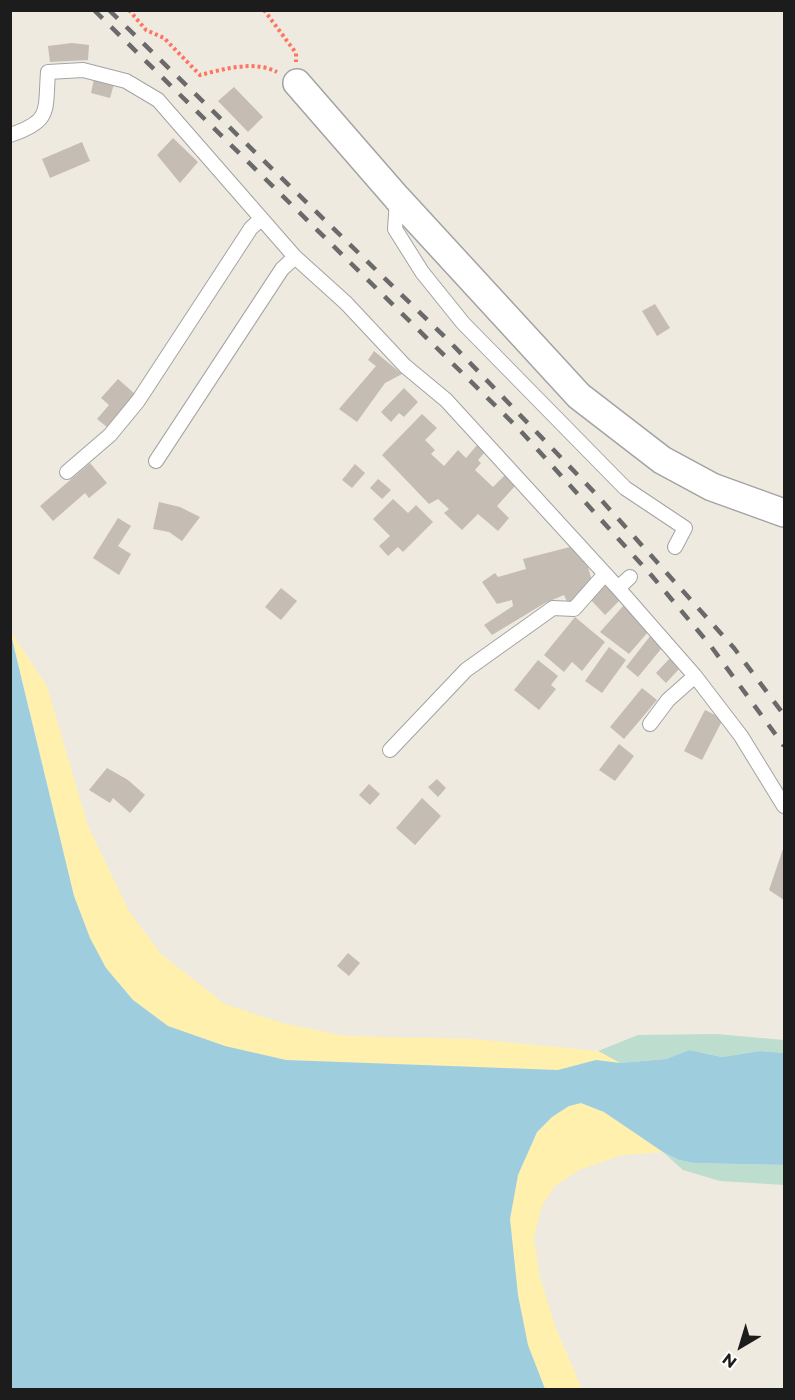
<!DOCTYPE html>
<html>
<head>
<meta charset="utf-8">
<style>
  body { margin:0 }
  #map { position:relative; width:795px; height:1400px; overflow:hidden; background:#eeeae0; font-family:Montserrat,sans-serif }
  canvas { display:block }
  .frame { position:absolute; inset:0; border:12px solid #1c1c1c; pointer-events:none }
  .north { position:absolute; left:711px; top:1316px; width:60px; height:60px; -webkit-text-stroke:4px #fff; paint-order:stroke; rotate:218deg; font-size:16px; font-weight:700; line-height:24px; text-align:center; color:#1c1c1c }
  .north::after { content:''; display:block; margin:auto; width:21px; height:27px; background:#1c1c1c; clip-path:polygon(50% 0,100% 100%,50% 72%,0 100%) }
</style>
</head>
<body>
<div id="map">
<canvas width="795" height="1400"></canvas>
<div class="frame"></div>
<div class="north">N</div>
</div>
<script>
const context = document.querySelector('canvas').getContext('2d');
context.lineJoin = 'round';
function fill(path, color) {
  context.fillStyle = color;
  context.fill(path, 'evenodd');
}
function stroke(path, color, width, dash) {
  context.strokeStyle = color;
  context.lineWidth = width;
  context.lineCap = dash ? 'butt' : 'round';
  context.setLineDash(dash || []);
  context.stroke(path);
}
const wetland = new Path2D(`
  M716,1034L784,1040V1053L760,1051L722,1057L689,1050L666,1059L620,1063L598,1051L638,1035Z
  M663,1152L679,1160L694,1163L784,1165V1185L720,1181L683,1170Z`);
const sand = new Path2D(`
  M11,632L47,686L88,826L129,911L162,955L225,1004L282,1023L346,1036L473,1039L598,1051L620,1063L596,1060L558,1070L286,1060L225,1046L168,1026L133,1000L106,968L90,938L74,896Z
  M581,1103L604,1112L663,1152L622,1155L579,1170L555,1186L542,1206L534,1238L540,1277L555,1326L582,1389H545L528,1345L518,1295L510,1219L518,1175L537,1132L552,1117L569,1106Z`);
const water = new Path2D(`
  M10,631L74,896L90,938L106,968L133,1000L168,1026L225,1046L286,1060L558,1070L596,1060L620,1063L666,1059L689,1050L722,1057L760,1051L784,1053V1165L694,1163L679,1160L663,1152L604,1112L581,1103L569,1106L552,1117L537,1132L518,1175L510,1219L518,1295L528,1345L545,1389H11Z`);
const building = new Path2D(`
  M72,43L89,45L88,60L50,62L48,46Z
  M94,79L114,84L110,98L91,93Z
  M234,87L263,117L248,132L218,101Z
  M173,138L198,162L180,183L157,155Z
  M82,142L90,161L50,178L42,159Z
  M655,304L670,328L657,336L642,311Z
  M374,351L402,374L385,383L357,422L339,409L376,366L368,360Z
  M118,379L135,394L107,427L97,419L109,405L101,398Z
  M404,388L418,402L404,417L399,413L391,422L381,412Z
  M422,414L437,428L425,440L435,450L431,454L444,466L458,450L466,458L478,444L485,452L478,460L481,463L475,470L493,487L505,475L515,486L497,506L509,518L498,531L478,514L462,530L444,513L449,509L438,499L429,504L382,455Z
  M90,463L107,483L89,498L85,493L53,521L40,506Z
  M355,464L365,473L352,488L342,480Z
  M378,479L391,490L382,499L370,488Z
  M393,499L408,513L416,505L433,522L403,552L398,547L388,556L379,546L390,536L373,519Z
  M159,502L180,507L200,517L182,541L169,532L153,529Z
  M118,518L131,526L118,546L131,554L119,575L93,558Z
  M570,547L588,567L592,581L577,599L568,604L564,595L545,603L492,635L484,625L513,606L512,600L497,604L482,582L495,573L498,577L526,569L523,559Z
  M605,584L620,600L605,615L591,600Z
  M281,588L297,601L281,620L265,607Z
  M624,605L648,632L629,654L600,632Z
  M575,617L605,642L582,671L572,662L564,672L544,655Z
  M651,635L661,649L638,677L626,667Z
  M609,647L626,660L602,693L585,681Z
  M670,658L680,668L666,683L656,673Z
  M538,660L558,676L551,685L556,689L539,710L514,690Z
  M642,688L657,700L624,739L610,727Z
  M705,710L723,719L702,760L684,751Z
  M619,744L634,756L615,781L599,770Z
  M107,768L128,780L145,795L130,813L113,798L110,803L89,790Z
  M437,779L446,788L438,797L428,787Z
  M369,784L380,794L370,805L359,795Z
  M422,798L441,816L415,845L396,828Z
  M784,846V900L769,890Z
  M348,953L360,963L349,976L337,966Z`);
const path = new Path2D(`
  M129,10L146,30L164,38L200,75C224,69 254,60 277,72
  M264,10L296,53V62`);
const service = new Path2D(`
  M10,135C52,121 45,111 48,72L83,70L126,81L158,100L295,257L346,303L405,366L446,400L618,588L695,676L741,736L784,806
  M397,200L395,229L422,272L463,323L625,488L685,528L675,547
  M156,461L282,269L295,257
  M67,472L110,435L138,401L251,228L260,220
  M618,588L630,577
  M650,724L668,700L695,676
  M390,750L466,670L553,608L574,609L605,574`);
const minor = new Path2D(`
  M297,83L397,198L579,396L662,460L712,487L784,513`);
const rail = new Path2D(`
  M94,10L518,428L652,576L710,645L784,746
  M109,10L449,341L595,493L734,648L784,715`);
fill(wetland, '#bdddcf');
fill(sand, '#fff0ad');
fill(water, '#9ecede');
fill(building, '#c5bcb4');
stroke(service, '#a3a3a3', 16);
stroke(minor, '#a3a3a3', 30);
stroke(path, '#ff7460', 4, [3, 3]);
stroke(service, '#fff', 14);
stroke(minor, '#fff', 27);
stroke(rail, '#6a6a6a', 4.5, [12, 12]);
</script>
</body>
</html>
